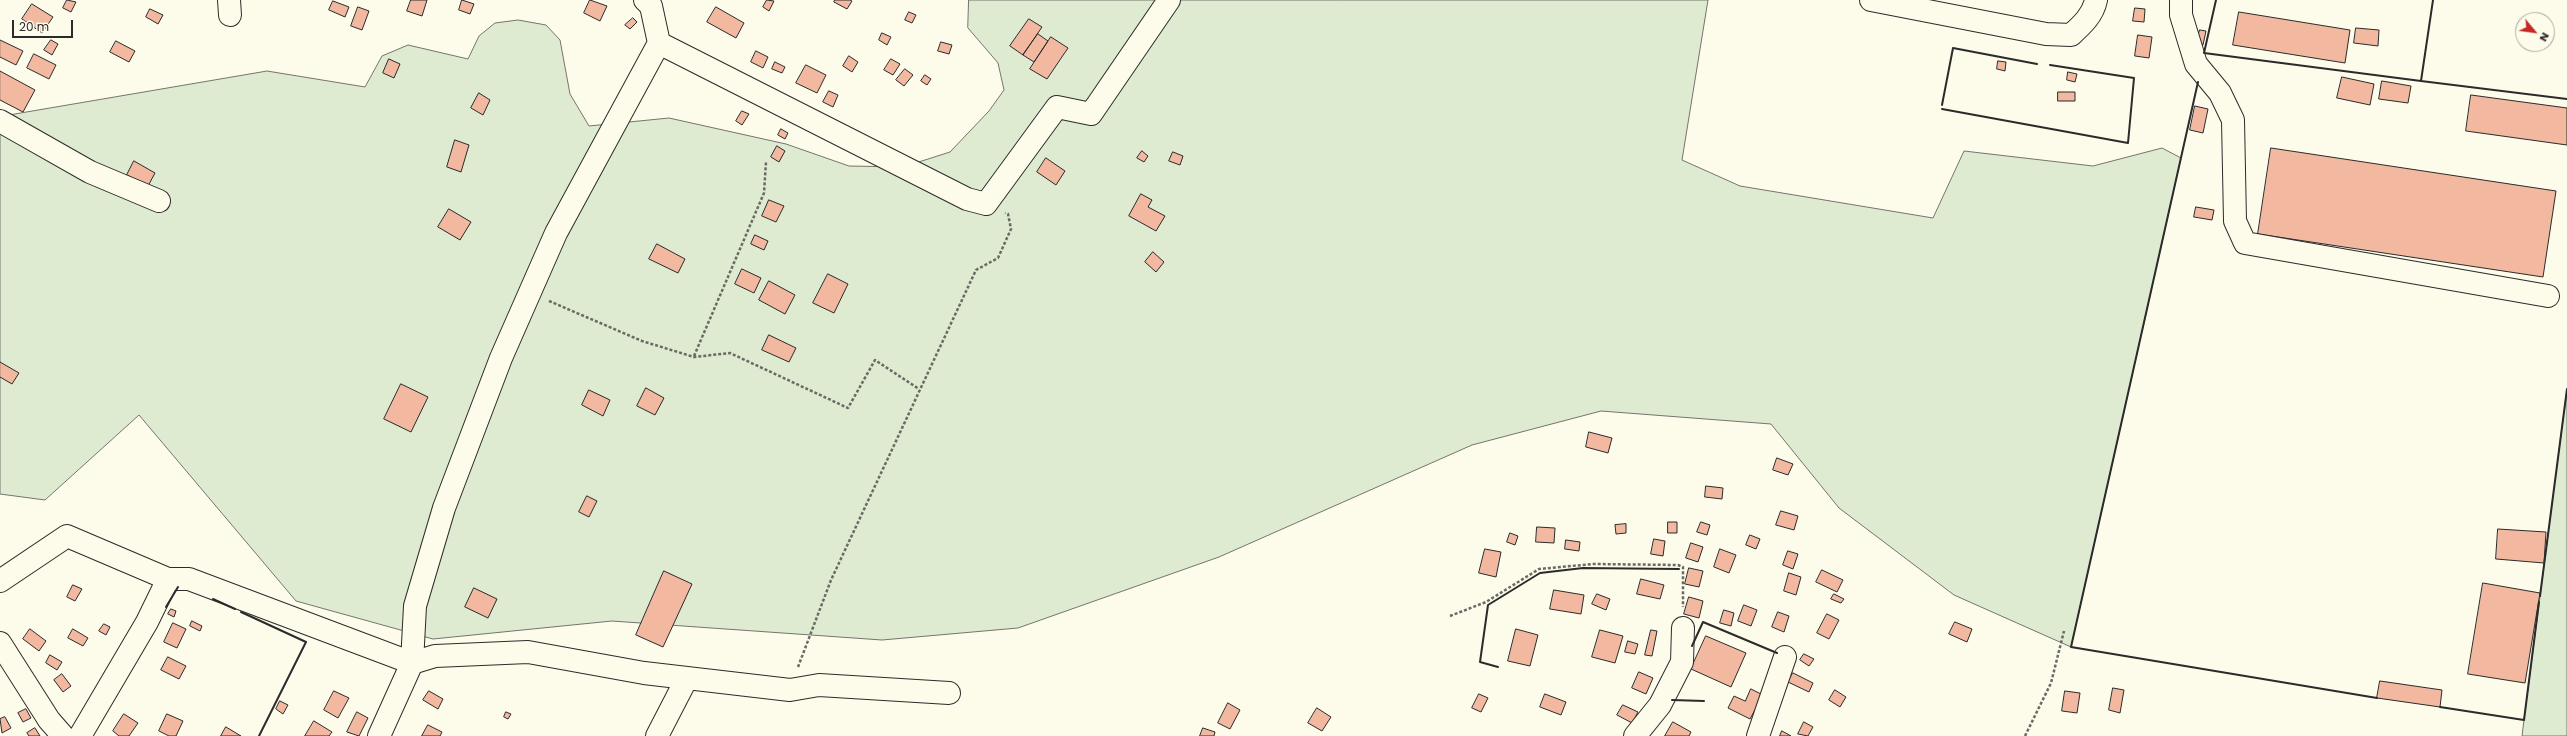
<!DOCTYPE html>
<html>
<head>
<meta charset="utf-8">
<style>
  body { margin:0 }
  #map { position:relative; width:2567px; height:736px; overflow:hidden; background:#fdfbea; font-family:Poppins,sans-serif }
  canvas { display:block }
  .north { position:absolute; left:2515px; top:12px; width:40px; height:40px; box-sizing:border-box; background:#fdfbea; border:1px solid #a9a89e; border-radius:50%; rotate:119deg; font-size:11px; font-weight:700; line-height:16px; text-align:center; color:#2b2b2b }
  .north::after { content:''; display:block; margin:auto; width:14px; height:18px; background:#c62828; clip-path:polygon(50% 0,100% 100%,50% 72%,0 100%) }
  .scale { position:absolute; left:12px; top:20px; width:61px; height:18px; box-sizing:border-box; border:2px solid #2b2b2b; border-top:0; padding-left:5px; font-size:12px; line-height:14px; white-space:nowrap; color:#2b2b2b; -webkit-text-stroke:3px #fdfbea; paint-order:stroke }
</style>
</head>
<body>
<div id="map">
<canvas width="2567" height="736"></canvas>
<div class="north">N</div>
<div class="scale">20 m</div>
</div>
<script>
const context = document.querySelector('canvas').getContext('2d');
context.lineJoin = 'round';
function fill(path, color) {
  context.fillStyle = color;
  context.fill(path, 'evenodd');
}
function stroke(path, color, width, dash) {
  context.strokeStyle = color;
  context.lineWidth = width;
  context.lineCap = dash ? 'butt' : 'round';
  context.setLineDash(dash || []);
  context.stroke(path);
}
const green = new Path2D(`
  M969,0H1708L1682,160L1740,186L1933,218L1964,151L2093,166L2162,148L2181,158L2071,647L1954,595L1839,508L1771,424L1601,411L1472,445L1219,557L1018,628L882,640L612,621L433,639L296,601L139,415L45,500L0,494V120L3,116L267,71L365,87L382,56L408,45L468,59L479,36L495,23L518,20L546,25L560,40L570,94L589,126L669,118L786,144L849,166L903,167L950,152L989,111L1004,90L998,63L968,28Z
  M2567,389V736H2522L2524,720Z`);
const building = new Path2D(`
  M67,0L76,2L71,12L63,8Z
  M411,0H427L422,16L407,11Z
  M462,0L474,4L470,14L459,10Z
  M590,0L607,6L600,21L584,13Z
  M767,0L774,1L769,11L763,7Z
  M835,0H850L852,1L847,9L834,2Z
  M333,1L349,7L345,17L329,10Z
  M32,4L53,17L42,33L22,19Z
  M358,7L369,11L362,30L351,26Z
  M716,7L744,23L736,38L707,22Z
  M2135,8L2145,9L2144,22L2133,21Z
  M150,9L163,15L158,24L146,17Z
  M909,12L916,15L912,23L905,20Z
  M2239,12L2350,30L2345,63L2233,45Z
  M633,18L637,22L630,29L625,25Z
  M1029,19L1042,27L1023,55L1010,46Z
  M2356,28L2379,30L2378,46L2354,43Z
  M2200,30L2206,31L2203,45L2196,43Z
  M882,33L891,37L887,45L879,40Z
  M1038,34L1048,41L1034,62L1023,55Z
  M2138,35L2152,37L2149,58L2135,56Z
  M1051,37L1068,48L1047,79L1030,69Z
  M0,40L23,51L16,65L0,57Z
  M51,40L58,44L52,55L44,50Z
  M116,41L135,51L129,62L110,52Z
  M941,42L952,45L949,54L938,51Z
  M756,51L768,57L763,68L751,62Z
  M34,54L56,65L49,79L27,68Z
  M849,56L858,62L852,72L843,66Z
  M389,59L400,64L394,78L383,73Z
  M891,59L900,64L893,75L884,70Z
  M1998,61L2006,62L2005,71L1997,69Z
  M775,62L785,67L782,73L772,69Z
  M806,65L826,75L817,93L796,83Z
  M905,69L913,75L904,86L896,80Z
  M0,71L35,90L23,112L0,100Z
  M2068,72L2077,74L2075,82L2067,80Z
  M925,75L931,79L927,85L921,81Z
  M2342,77L2374,84L2370,105L2337,98Z
  M2382,81L2411,86L2408,103L2379,99Z
  M829,91L838,95L833,107L823,102Z
  M2058,92H2075V101H2058Z
  M479,93L490,100L483,115L471,108Z
  M2471,95L2567,108V145L2466,131Z
  M2195,106L2208,109L2203,133L2190,130Z
  M742,111L749,114L742,125L736,121Z
  M781,129L788,133L785,139L778,135Z
  M455,140L469,145L461,172L447,167Z
  M777,146L785,151L779,162L771,157Z
  M2271,148L2556,191L2543,277L2258,234Z
  M1142,151L1148,156L1144,162L1137,158Z
  M1173,152L1183,156L1180,165L1169,161Z
  M1046,158L1065,171L1056,185L1037,172Z
  M134,161L155,173L148,186L127,175Z
  M1141,194L1152,200L1148,207L1165,216L1156,231L1129,216Z
  M769,200L784,206L776,222L762,216Z
  M2196,207L2214,210L2212,220L2194,217Z
  M449,209L471,222L460,240L438,227Z
  M755,235L768,241L764,250L751,244Z
  M657,244L685,259L678,273L649,259Z
  M1153,252L1164,262L1156,272L1145,262Z
  M742,269L761,278L754,293L735,284Z
  M828,274L848,284L834,313L813,303Z
  M769,281L795,295L785,314L759,300Z
  M769,335L796,348L789,362L762,350Z
  M0,362L19,373L12,384L0,377Z
  M401,384L428,397L411,432L384,419Z
  M646,388L664,398L655,415L637,406Z
  M589,390L610,400L603,416L582,405Z
  M1589,432L1612,438L1608,453L1586,447Z
  M1777,458L1793,464L1788,475L1773,470Z
  M1706,486L1723,488L1722,499L1705,497Z
  M587,496L597,501L589,517L579,512Z
  M1781,511L1798,516L1794,530L1776,525Z
  M1668,522H1677V533H1668Z
  M1701,522L1710,525L1707,535L1697,532Z
  M1626,524V533L1616,534L1615,525Z
  M1537,527L1555,528L1554,543L1536,542Z
  M2498,529L2546,532L2544,563L2496,559Z
  M1510,533L1518,536L1515,545L1507,542Z
  M1750,535L1760,539L1756,549L1746,545Z
  M1654,539L1665,541L1663,556L1651,554Z
  M1566,540L1580,542L1579,551L1565,549Z
  M1691,543L1703,547L1698,562L1686,558Z
  M1485,549L1501,552L1496,577L1479,573Z
  M1720,549L1736,555L1729,573L1714,567Z
  M1788,551L1798,554L1793,569L1783,565Z
  M1689,568L1703,571L1699,587L1685,584Z
  M1822,570L1843,580L1837,592L1816,582Z
  M664,571L692,584L663,647L636,635Z
  M1789,573L1801,577L1796,595L1784,591Z
  M1641,579L1664,585L1660,599L1637,594Z
  M2483,583L2540,593L2525,683L2468,674Z
  M73,585L82,589L75,601L67,597Z
  M474,588L497,599L488,618L465,607Z
  M1554,590L1584,595L1581,614L1550,609Z
  M1597,594L1610,599L1606,610L1592,604Z
  M1834,594L1844,599L1841,603L1831,599Z
  M1689,597L1703,601L1699,618L1684,614Z
  M1744,605L1757,610L1751,626L1738,621Z
  M171,609L176,611L174,617L168,614Z
  M1724,610L1734,613L1731,626L1720,623Z
  M1778,612L1789,616L1784,632L1772,627Z
  M1827,614L1839,620L1829,639L1817,633Z
  M192,621L202,626L200,631L190,626Z
  M1955,622L1972,629L1967,642L1949,634Z
  M173,623L186,629L177,648L164,642Z
  M104,624L110,627L106,635L99,631Z
  M30,629L46,641L39,651L23,639Z
  M73,629L88,638L83,646L68,638Z
  M1516,629L1538,635L1530,666L1508,661Z
  M1600,630L1623,636L1615,663L1592,657Z
  M1651,630L1657,631L1652,656L1645,655Z
  M1706,636L1746,653L1731,687L1691,669Z
  M1628,641L1638,644L1635,654L1625,652Z
  M1804,654L1814,659L1809,666L1800,660Z
  M50,655L62,662L57,670L46,663Z
  M168,657L186,666L179,679L161,670Z
  M1639,672L1653,678L1646,694L1632,688Z
  M1793,673L1813,683L1809,692L1788,682Z
  M62,674L71,686L63,692L54,680Z
  M2380,681L2442,690L2440,707L2377,698Z
  M2113,688L2124,690L2120,713L2109,710Z
  M1751,689L1763,695L1750,719L1728,708L1734,696L1745,701Z
  M1835,690L1846,697L1840,707L1829,700Z
  M334,691L349,698L338,718L324,710Z
  M429,691L443,699L438,709L423,700Z
  M2065,691L2080,693L2077,713L2062,711Z
  M1479,694L1488,698L1481,712L1472,708Z
  M1545,694L1566,702L1561,715L1540,707Z
  M280,701L288,705L283,714L276,709Z
  M1228,703L1240,710L1230,729L1218,723Z
  M1623,705L1638,712L1632,723L1617,715Z
  M1317,708L1331,717L1322,731L1308,723Z
  M26,709L31,718L23,722L18,713Z
  M357,712L368,718L359,736L347,732Z
  M506,712L511,714L508,719L504,717Z
  M124,714L138,723L129,736H119L113,731Z
  M167,714L183,721L176,736H169L159,731Z
  M5,717L11,728L2,733L0,719Z
  M314,721L332,732L329,736H305Z
  M1673,722L1691,732L1689,736H1665Z
  M1804,722L1813,727L1808,736L1798,734Z
  M428,725L442,732L440,736H422Z
  M226,727L241,736H221Z
  M35,728L40,736H29L27,733Z
  M1203,728L1215,732L1214,736H1200Z
  M1782,731L1791,736H1780Z`);
const path = new Path2D(`
  M549,301L642,341L694,357L730,353L848,408L875,360L919,389
  M694,356L764,193L766,162
  M1450,616L1486,602L1539,569L1593,564L1678,565L1683,567V607
  M798,667L831,580L976,270L998,258L1011,229L1008,214L1005,213
  M2025,736L2051,683L2064,631`);
const minor = new Path2D(`
  M229,0L230,15
  M645,0L651,6L659,43L967,199L986,204L1057,107L1091,114L1169,0
  M1871,0L2046,34L2071,35C2082,25 2093,15 2096,0
  M2181,0V15L2196,64L2220,93L2233,120L2235,221L2245,243L2548,296
  M659,43L556,233L501,358L444,508L415,606L412,663L435,656L528,652L644,673L790,690L819,685L949,693
  M0,121L90,172L159,201
  M0,581L67,536L168,579H189L412,663L379,736
  M0,643L49,720L63,736
  M80,736L147,622L168,579
  M657,736L687,678
  M1635,736L1660,705L1682,662L1683,628
  M1758,736L1785,657`);
const wall = new Path2D(`
  M2216,0L2204,53L2421,81L2433,0
  M2421,81L2567,99
  M2198,82L2071,647L2377,698
  M1942,105L1953,48L2037,64
  M1942,109L2128,143L2134,78L2050,65
  M2540,596L2567,389
  M213,599L235,609
  M166,607L178,587
  M241,612L306,642L259,736
  M1692,646L1703,622L1777,653
  M1498,667L1480,662L1488,605L1540,573L1583,568L1679,569
  M1672,700L1704,701
  M2440,707L2524,720L2539,602`);
fill(green, '#deebd1');
stroke(green, '#74746e', 1);
fill(building, '#f2b8a0');
stroke(building, '#2b2b2b', 1);
stroke(minor, '#2b2b2b', 24);
stroke(path, '#6a6964', 2.5, [3, 2]);
stroke(minor, '#fdfbea', 22);
stroke(wall, '#2b2b2b', 2);
</script>
</body>
</html>
